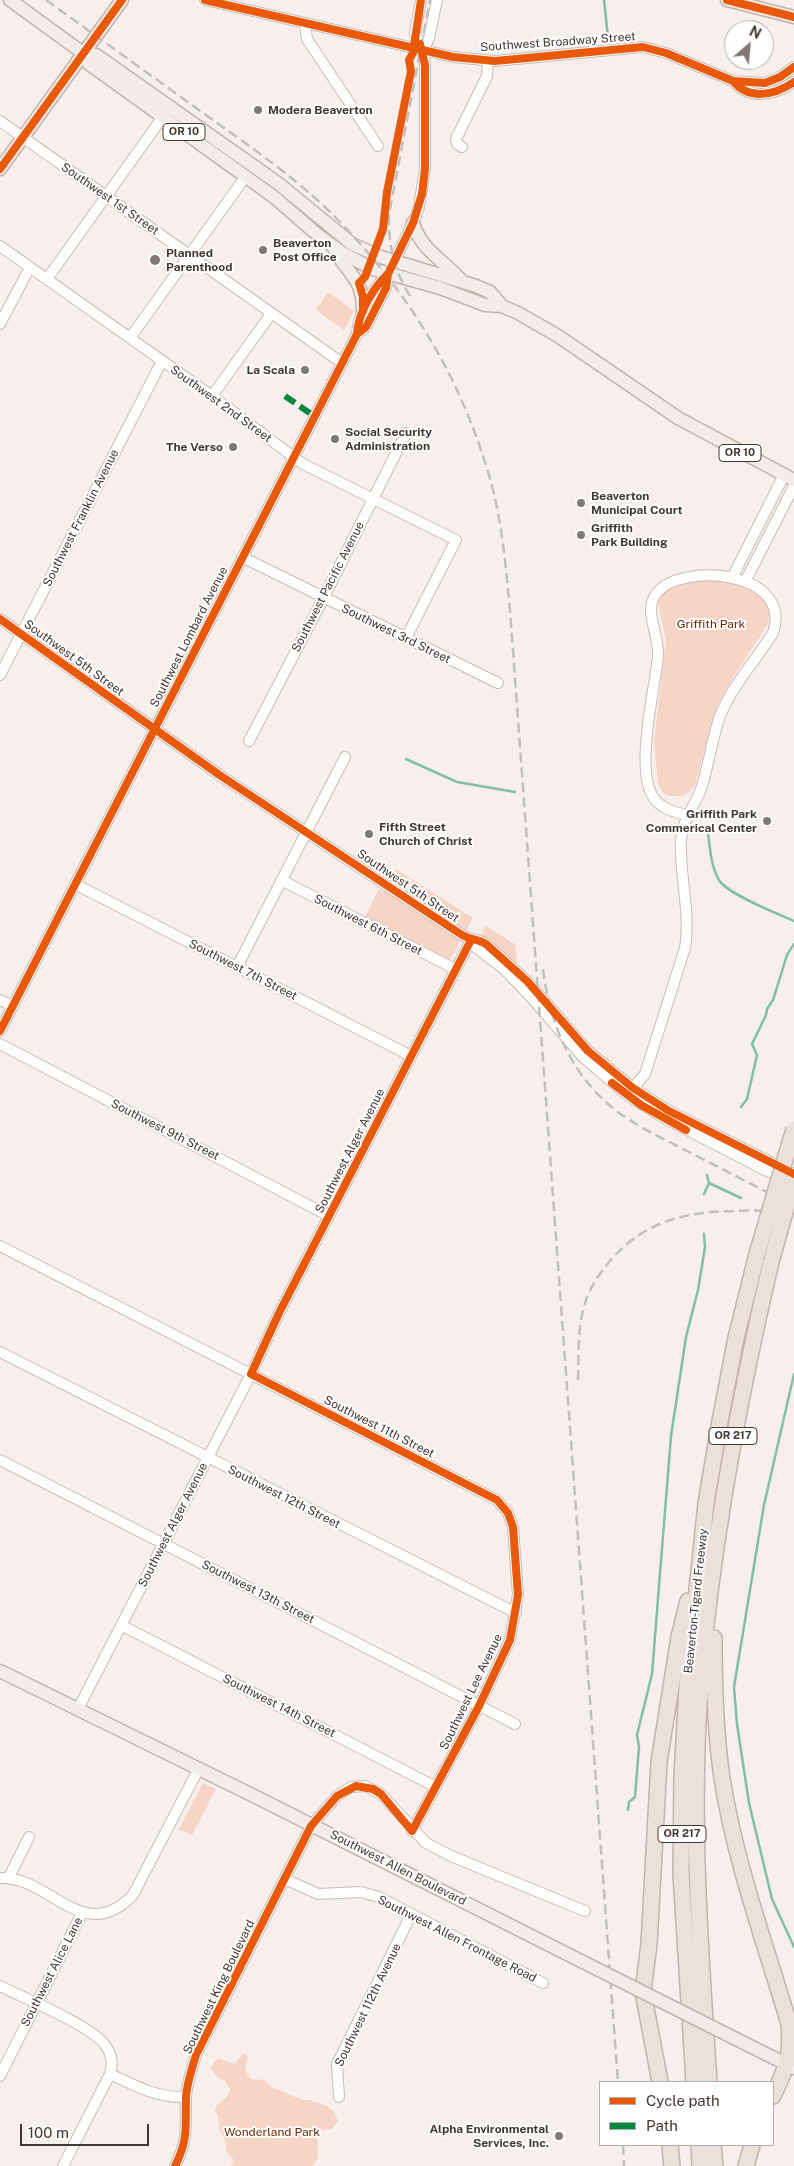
<!DOCTYPE html>
<html>
<head>
<meta charset="utf-8">
<style>
  body { margin:0 }
  #map { position:relative; width:794px; height:2166px; overflow:hidden; background:#f8efec; font-family:"Public Sans",sans-serif }
  canvas { display:block }
  .legend { position:absolute; left:599px; top:2081px; width:175px; height:65px; box-sizing:border-box; background:#fefefe; border:1px solid #b2aead; margin:0; padding:6px 9px; list-style:none; font-size:15px; color:#413733 }
  .legend li { display:flex; align-items:center; gap:10px; height:25px }
  .legend b { width:25px; border:1px solid #b2aead }
  .north { position:absolute; left:724px; top:20px; width:50px; height:50px; box-sizing:border-box; background:#fefefe; border:1px solid #b2aead; border-radius:50%; rotate:27deg; font-size:14px; font-weight:700; line-height:20px; text-align:center; color:#413733 }
  .north::after { content:''; display:block; margin:auto; width:18px; height:22px; background:#817774; clip-path:polygon(50% 0,100% 100%,50% 72%,0 100%) }
  .scale { position:absolute; left:20px; top:2124px; width:129px; height:22px; box-sizing:border-box; border:2px solid #413733; border-top:0; padding-left:6px; font-size:15px; line-height:18px; white-space:nowrap; color:#413733; -webkit-text-stroke:4px #fefefe; paint-order:stroke }
</style>
</head>
<body>
<div id="map">
<canvas width="794" height="2166"></canvas>
<ul class="legend">
<li><b style="height:6px;background:#e8590c"></b>Cycle path</li>
<li><b style="height:6px;background:#00873e"></b>Path</li>
</ul>
<div class="north">N</div>
<div class="scale">100 m</div>
</div>
<script>
const context = document.querySelector('canvas').getContext('2d');
context.lineJoin = 'round';
function fill(path, color) {
  context.fillStyle = color;
  context.fill(path, 'evenodd');
}
function stroke(path, color, width, dash) {
  context.strokeStyle = color;
  context.lineWidth = width;
  context.lineCap = dash ? 'butt' : 'round';
  context.setLineDash(dash || []);
  context.stroke(path);
}
function drawText(font, color, halo, rows, align = 'center') {
  context.font = font + ' "Public Sans",sans-serif';
  context.lineWidth = 4;
  context.setLineDash([]);
  context.textBaseline = 'middle';
  context.strokeStyle = halo;
  context.fillStyle = color;
  for (const [text, x, y, turn = 0] of rows) {
    context.save();
    context.translate(x, y);
    context.rotate((+turn || 0) * Math.PI / 180);
    context.textAlign = isNaN(turn) ? turn : align;
    if (halo) context.strokeText(text, 0, 0);
    context.fillText(text, 0, 0);
    context.restore();
  }
}
const green = new Path2D(`
  M328,292L354,311L344,330L316,310Z
  M712,577L756,587L770,607L768,624L734,676L717,706L694,788L683,796H669L663,793L658,784L654,740L666,640L658,604L659,598L664,590L689,580Z
  M396,869L473,918L450,960L365,917L379,889L384,892Z
  M486,926L515,944L518,972L473,950Z
  M203,1783L216,1789L192,1835L179,1829Z
  M244,2053L248,2056L245,2070L251,2079L264,2080L272,2087L302,2100H310L327,2106L333,2111L338,2121L332,2129L321,2130C311,2141 326,2157 311,2166H231L234,2160L227,2153L225,2140L219,2129L218,2115L215,2111V2107L228,2096L230,2089L225,2081L218,2078L211,2069L213,2063L218,2058L234,2064Z`);
const stream = new Path2D(`
  M604,0L608,37
  M406,759L457,782L515,792
  M707,828C710,844 710,865 719,880C727,894 778,914 794,921
  M741,1107L747,1099L757,1055L752,1044L766,1015L767,1009L773,1000L787,955L794,944
  M709,1183L741,1198
  M704,1194L709,1183L707,1175
  M794,1374L764,1505L734,1687L737,1724L749,1803L772,1899L794,1947
  M628,1810L629,1802L635,1797L639,1747L637,1735L652,1674L671,1436L686,1337L698,1290L705,1247L704,1234`);
const minor = new Path2D(`
  M205,0L453,57L495,61L643,47L666,53L733,81C749,101 775,95 794,82
  M305,24L307,39L378,146
  M423,51L429,38L437,0
  M733,81L765,83L780,77L794,67
  M0,121L342,363
  M462,147L457,144L456,139L487,76L488,61
  M0,246L212,396L303,464L456,540L406,638
  M47,279L167,111
  M0,324L30,267
  M357,334L366,327L386,288L388,274L413,223L419,207L425,169V65L423,51L415,33L421,0
  M130,338L246,176
  M212,396L271,314
  M242,557L498,683
  M732,578L784,475
  M746,580L794,486
  M0,619L218,774L462,935C471,940 478,939 486,944L527,981L588,1051L633,1088L669,1111L794,1174
  M0,675L162,361
  M249,741L323,599L406,433
  M281,880L455,969
  M75,884L411,1056
  M471,940L474,946L504,969L531,997L583,1057L627,1095L664,1118L767,1171L786,1179
  M237,967L345,757
  M0,1000L13,1006
  M0,1031L357,334C358,313 373,288 388,274
  M0,1044L329,1216
  M627,1095L645,1074L685,948C691,912 679,875 681,839C683,818 696,805 702,786C709,763 712,739 720,716C732,686 756,660 773,633C794,569 678,562 656,594C643,611 660,636 658,656C655,689 634,771 654,798C661,809 675,812 687,815
  M0,1246L497,1500L508,1513L513,1527L518,1595L510,1640L479,1706L412,1831
  M0,1352L516,1613
  M0,1460L515,1724
  M121,1625L436,1787
  M78,1709L251,1374L279,1313L471,940
  M9,1877L29,1837
  M0,1878C49,1875 83,1947 133,1895L199,1768
  M285,1879L318,1894L361,1892L379,1897L543,1983
  M0,1986C24,1998 92,2026 105,2045C112,2054 113,2064 110,2074C136,2086 156,2098 186,2097
  M0,2076L82,1913
  M339,2097L337,2064L411,1915
  M63,2166L110,2074
  M175,2166C189,2139 185,2125 186,2097C187,2082 192,2069 196,2055L311,1826L337,1796L351,1787L365,1786L381,1794L426,1843L451,1856L585,1911`);
const major = new Path2D(`
  M10,0L83,53L96,55L279,184L352,244L381,257L476,286L490,292L502,306
  M727,0L794,17
  M83,53L89,64L274,197L319,236L344,254L373,269L440,288L485,305L502,306L518,313L558,336L678,418L794,480
  M0,169L122,0
  M413,223C421,250 442,259 460,279
  M335,251C350,276 363,279 363,311
  M0,1671L258,1798L581,1961
  M736,2039L794,2068`);
const highway = new Path2D(`
  M714,1638C714,1685 715,1732 722,1778C735,1862 765,1943 789,2024C792,2057 786,2068 773,2096
  M660,2082L643,1992L649,1944L659,1762L679,1637L688,1601
  M694,2082L681,1874L682,1776L687,1687L706,1503L720,1421L736,1338L757,1254
  M709,2082C699,1934 688,1782 705,1634C719,1508 742,1385 771,1262
  M670,2145L672,2166
  M699,2145L700,2166
  M713,2145L715,2166
  M746,2166L752,2145`);
const rail = new Path2D(`
  M46,0C99,38 153,77 206,115C248,145 290,174 327,209C407,287 465,382 493,490C503,530 506,570 510,610L618,2082
  M410,296C394,271 388,244 389,214L430,0
  M543,969C551,1034 579,1092 638,1125C654,1135 672,1143 689,1152C724,1170 759,1188 794,1206
  M578,1380C579,1353 577,1326 586,1300C591,1286 600,1273 610,1261C643,1222 684,1212 733,1211C754,1210 773,1210 794,1214
  M623,2145L624,2166`);
const majorBridge = new Path2D(`
  M581,1961L736,2039`);
const highwayBridge = new Path2D(`
  M757,1254L794,1129
  M771,1262L794,1180`);
const quiet = new Path2D(`
  M285,396L314,416`);
const cycleway = new Path2D(`
  M205,0L453,57L495,61L643,47L666,53L733,81C749,101 775,95 794,82
  M727,0L794,17
  M733,81L765,83L780,77L794,67
  M0,169L122,0
  M363,311V297L359,283L365,277L383,229L387,192L411,71L409,60L413,53L421,0
  M357,334L366,327L386,288L388,274L413,223L422,194L425,169V65L420,44
  M0,619L218,774L462,935C471,940 478,939 486,944L527,981L588,1051L633,1088L669,1111L794,1174
  M0,1031L357,334C358,313 373,288 388,274
  M612,1083L641,1105L686,1130
  M175,2166C189,2139 185,2125 186,2097C187,2082 192,2069 196,2055L311,1826L337,1796L356,1786L373,1789L381,1794L412,1831L479,1706L510,1640L518,1595L513,1527L508,1513L497,1500L251,1374L279,1313L471,940`);
const markers = [
  [258,110,5,"#817774"],
  [263,250,5,"#817774"],
  [155,260,6,"#817774"],
  [305,370,5,"#817774"],
  [335,439,5,"#817774"],
  [233,447,5,"#817774"],
  [581,503,5,"#817774"],
  [581,535,5,"#817774"],
  [767,821,5,"#817774"],
  [369,834,5,"#817774"],
  [559,2136,5,"#817774"]
];
const shields = [
  [184,132,42],
  [740,453,42],
  [733,1436,48],
  [682,1834,48]
];
const shieldNames = [
  ["OR 10",184,132],
  ["OR 10",740,453],
  ["OR 217",733,1436],
  ["OR 217",682,1834]
];
const streetNames = [
  ["Southwest Broadway Street",558,42,-4],
  ["Southwest 1st Street",110,199,35],
  ["Southwest 2nd Street",221,404,36],
  ["Southwest Franklin Avenue",81,518,-63],
  ["Southwest Pacific Avenue",328,587,-63],
  ["Southwest 3rd Street",396,634,26],
  ["Southwest Lombard Avenue",189,637,-63],
  ["Southwest 5th Street",74,658,36],
  ["Southwest 5th Street",408,886,34],
  ["Southwest 6th Street",368,925,27],
  ["Southwest 7th Street",243,970,27],
  ["Southwest 9th Street",165,1130,27],
  ["Southwest Alger Avenue",350,1151,-63],
  ["Southwest 11th Street",379,1427,27],
  ["Southwest 12th Street",284,1497,27],
  ["Southwest Alger Avenue",173,1525,-63],
  ["Southwest 13th Street",258,1592,27],
  ["Beaverton-Tigard Freeway",696,1601,-84],
  ["Southwest Lee Avenue",471,1692,-64],
  ["Southwest 14th Street",279,1706,27],
  ["Southwest Allen Boulevard",398,1868,27],
  ["Southwest Allen Frontage Road",457,1939,27],
  ["Southwest Alice Lane",52,1972,-63],
  ["Southwest King Boulevard",219,1987,-64],
  ["Southwest 112th Avenue",368,2005,-64]
];
const poiNames = [
  ["Modera Beaverton",268,110],
  ["Beaverton",273,243],
  ["Post Office",273,257],
  ["Planned",166,253],
  ["Parenthood",166,267],
  ["La Scala",295,370,"right"],
  ["Social Security",345,432],
  ["Administration",345,446],
  ["The Verso",223,447,"right"],
  ["Beaverton",591,496],
  ["Municipal Court",591,510],
  ["Griffith",591,528],
  ["Park Building",591,542],
  ["Griffith Park",757,814,"right"],
  ["Commerical Center",757,828,"right"],
  ["Fifth Street",379,827],
  ["Church of Christ",379,841],
  ["Alpha Environmental",549,2129,"right"],
  ["Services, Inc.",549,2143,"right"]
];
const parkNames = [
  ["Griffith Park",711,624],
  ["Wonderland Park",272,2132]
];
fill(green, '#f6d5c7');
stroke(stream, '#81bfa7', 2.5);
stroke(minor, '#c5bdba', 12);
stroke(major, '#c3b3ac', 15);
stroke(highway, '#c3b3ac', 18);
stroke(minor, '#fefdfc', 10);
stroke(major, '#f3ece8', 12);
stroke(highway, '#ece0da', 15);
stroke(rail, '#c2c0bf', 2.5, [10, 5]);
stroke(majorBridge, '#c3b3ac', 15, []);
stroke(highwayBridge, '#c3b3ac', 18, []);
stroke(majorBridge, '#f3ece8', 12);
stroke(highwayBridge, '#ece0da', 15);
stroke(quiet, '#00873e', 6, [12, 6]);
stroke(cycleway, '#e8590c', 8);
for (const [x, y, r, color] of markers) {
  const dot = new Path2D();
  dot.arc(x, y, r, 0, 2 * Math.PI);
  context.fillStyle = color;
  context.fill(dot);
  stroke(dot, '#fefefe', 2);
}
for (const [x, y, w] of shields) {
  const box = new Path2D();
  box.roundRect(x - w / 2, y - 8.5, w, 17, 4);
  context.fillStyle = '#fefefe';
  context.fill(box);
  stroke(box, '#413733', 1);
}
drawText('bold 11px', '#413733', null, shieldNames);
drawText('12px', '#413733', '#fefefe', streetNames);
drawText('bold 12px', '#413733', '#fefefe', poiNames, 'left');
drawText('12px', '#6a2801', '#fefefe', parkNames);
</script>
</body>
</html>
